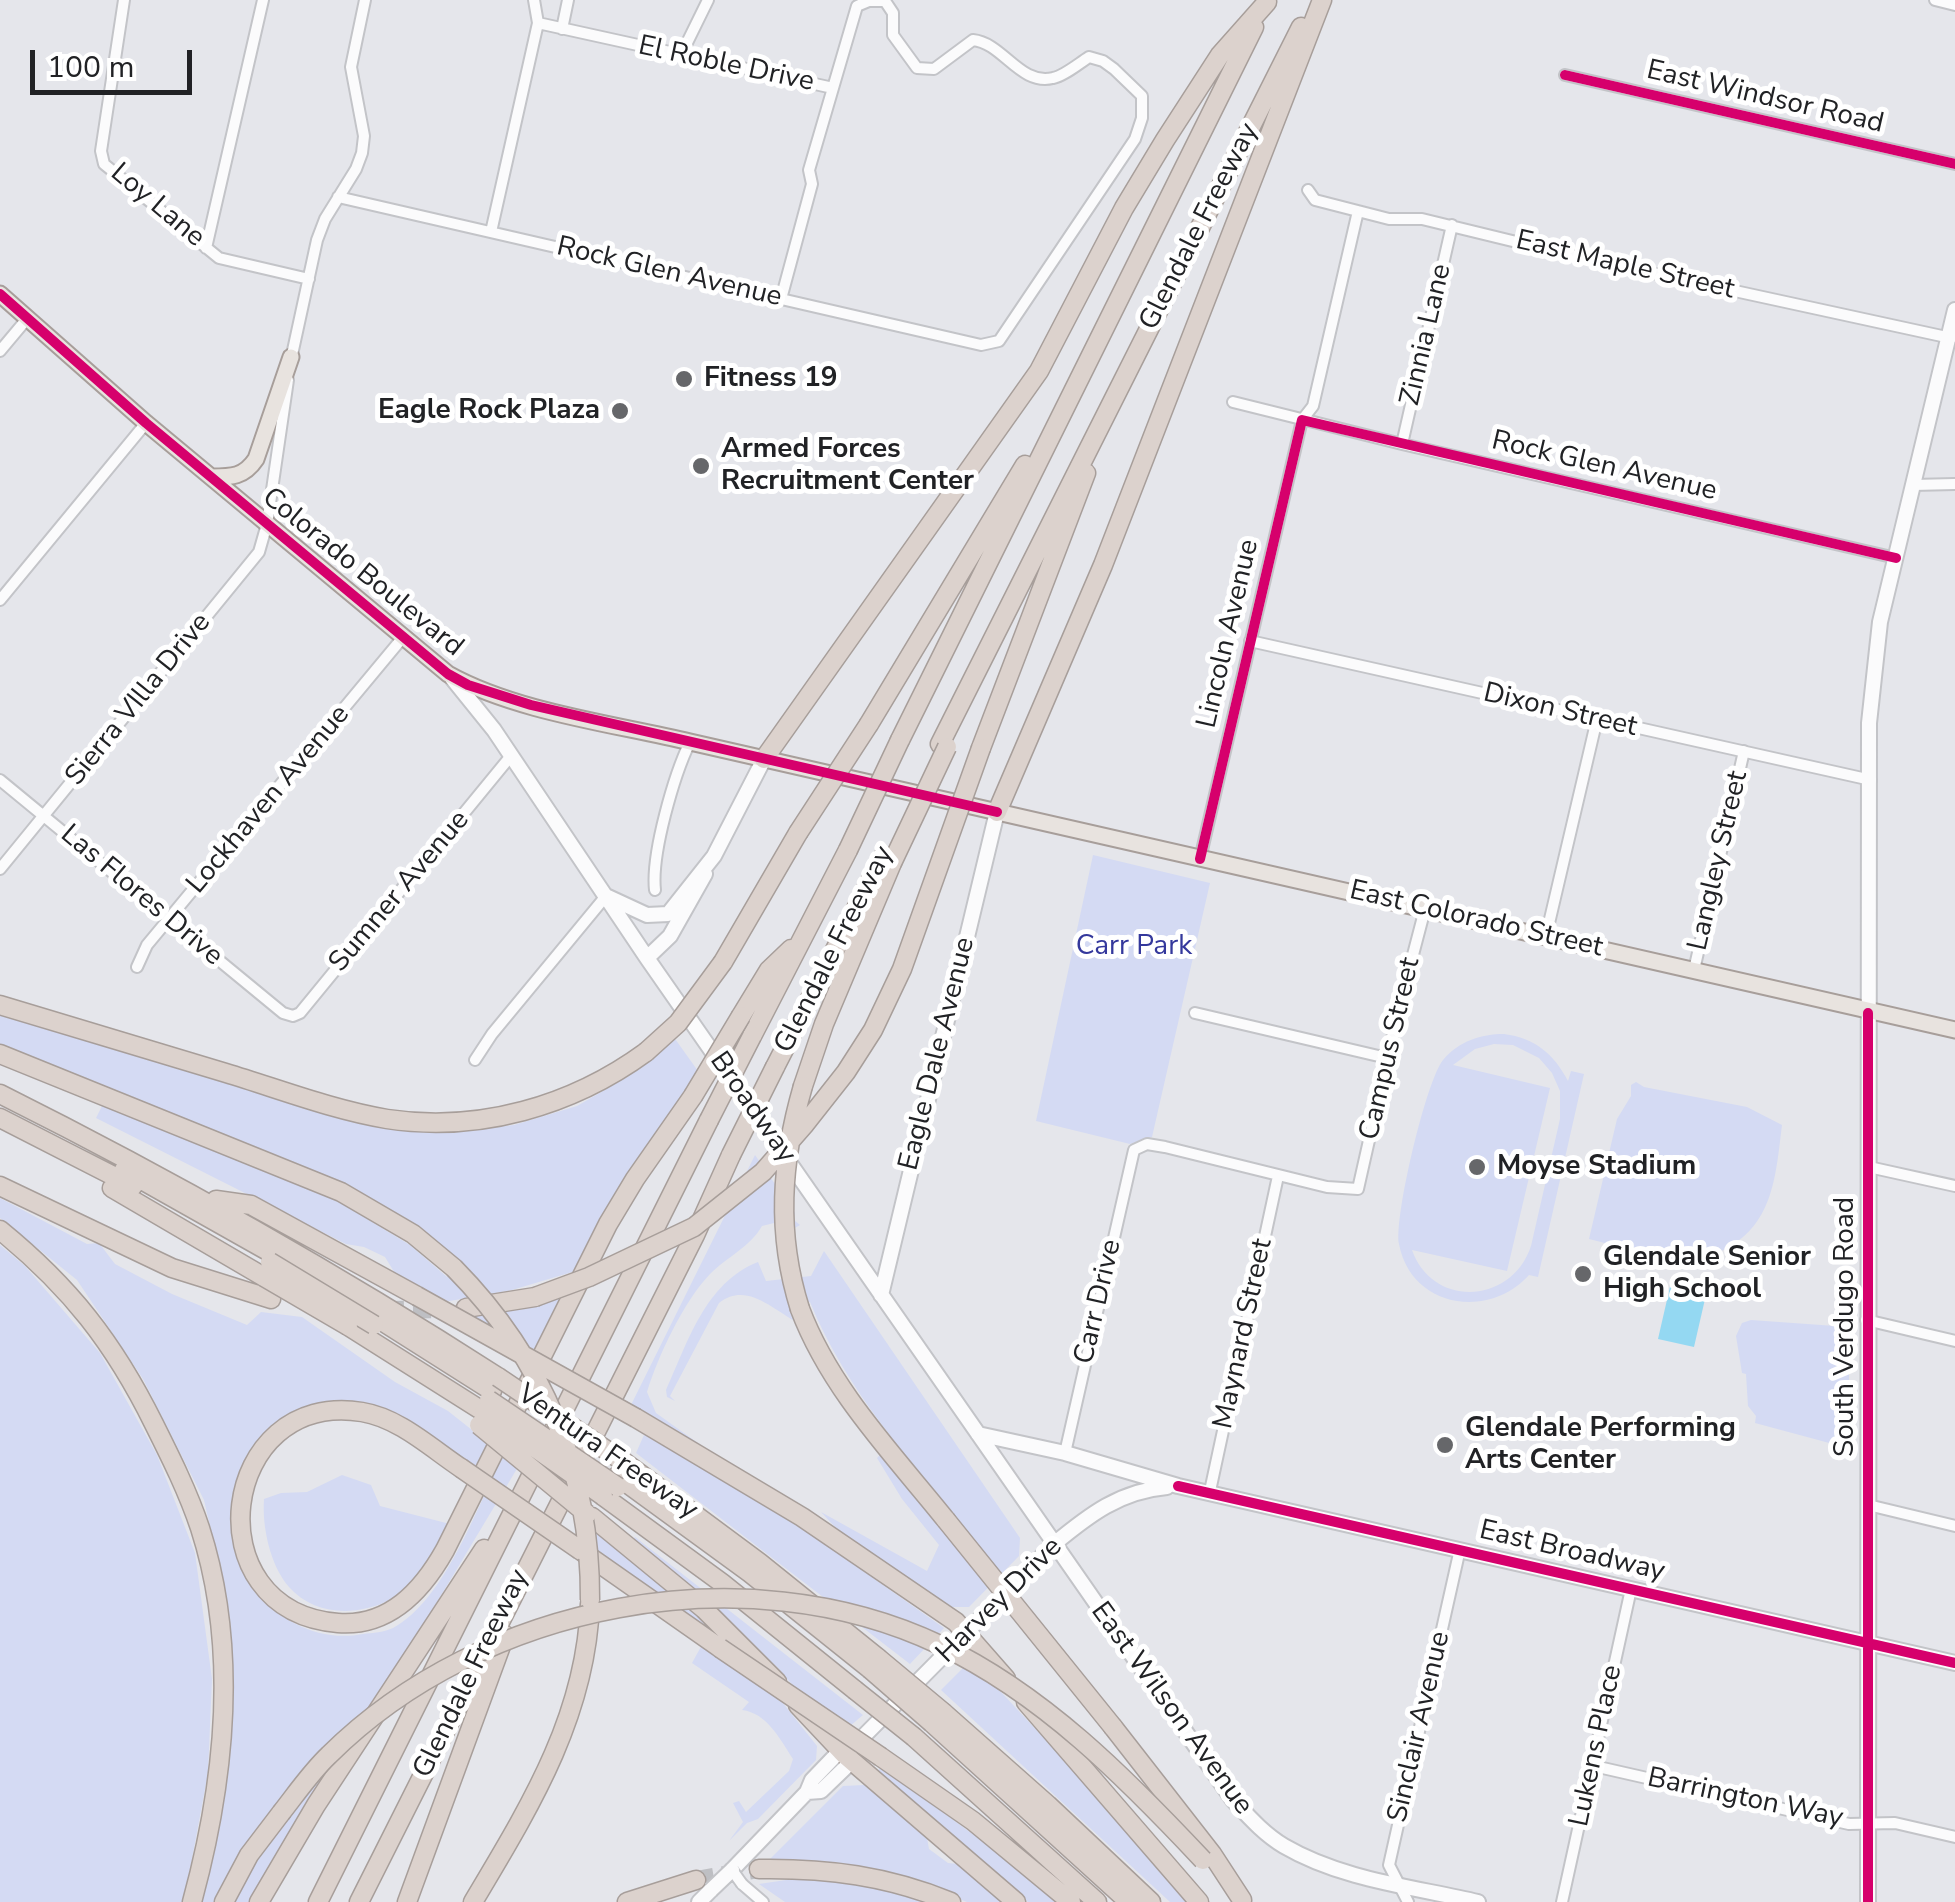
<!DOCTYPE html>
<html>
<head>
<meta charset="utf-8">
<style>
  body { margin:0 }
  #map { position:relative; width:1955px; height:1902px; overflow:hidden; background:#e5e6eb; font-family:"Nunito Sans",sans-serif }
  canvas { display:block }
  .scale { position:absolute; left:30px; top:50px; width:162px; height:45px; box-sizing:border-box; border:5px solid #212225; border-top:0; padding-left:12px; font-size:30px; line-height:35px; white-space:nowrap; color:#212225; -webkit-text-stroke:8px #fff; paint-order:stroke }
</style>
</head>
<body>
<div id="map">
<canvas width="1955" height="1902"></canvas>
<div class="scale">100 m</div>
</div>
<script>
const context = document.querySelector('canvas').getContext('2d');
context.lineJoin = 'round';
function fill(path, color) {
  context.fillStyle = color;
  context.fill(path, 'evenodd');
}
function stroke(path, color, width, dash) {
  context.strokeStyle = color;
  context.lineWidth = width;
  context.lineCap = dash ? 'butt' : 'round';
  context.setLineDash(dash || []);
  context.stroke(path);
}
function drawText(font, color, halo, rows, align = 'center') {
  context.font = font + ' "Nunito Sans",sans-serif';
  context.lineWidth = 10;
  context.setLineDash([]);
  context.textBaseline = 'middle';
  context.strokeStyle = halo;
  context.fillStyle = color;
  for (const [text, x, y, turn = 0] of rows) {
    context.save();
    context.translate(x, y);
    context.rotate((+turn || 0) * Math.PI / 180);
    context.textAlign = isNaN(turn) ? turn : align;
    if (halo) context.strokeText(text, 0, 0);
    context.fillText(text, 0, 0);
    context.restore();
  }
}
const green = new Path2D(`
  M1093,855L1210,883L1152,1137L1130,1144L1036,1121Z
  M0,1011L369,1123L444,1133L514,1125L577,1106L627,1077L673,1036L698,1071L579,1270L512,1290L444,1302L396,1275L385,1257L364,1247L346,1244L96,1118L103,1104L334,1199L410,1245L447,1277L459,1264L432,1240L194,1124L0,1046Z
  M1504,1034C1535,1038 1554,1054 1568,1081L1571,1071L1584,1074L1538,1277L1529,1275C1489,1320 1411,1308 1399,1244C1394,1217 1426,1081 1443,1060C1459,1041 1481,1034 1504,1034ZM1494,1044L1513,1045L1539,1058L1552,1073L1560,1091V1119L1531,1246C1512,1304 1433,1309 1412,1250L1507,1271L1550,1088L1453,1065L1475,1049Z
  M1636,1082L1644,1087L1747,1107L1782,1125C1776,1173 1774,1223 1727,1248C1713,1256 1697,1260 1681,1259C1651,1258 1618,1246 1589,1239L1617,1119L1631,1096V1085Z
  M755,1155L795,1213L793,1219L800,1225L793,1229L774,1223L762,1226C750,1247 727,1257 710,1274C684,1301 658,1356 647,1392L656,1413L723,1461L630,1407Z
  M0,1198L87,1244L99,1243L115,1264L172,1294L247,1325L261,1312L302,1317L395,1382L448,1411L491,1445L479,1473L376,1409L299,1414C274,1439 243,1461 234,1497C216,1571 287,1649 363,1634C372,1633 385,1632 393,1628C445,1600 477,1507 503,1455L518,1467L382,1694L250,1902H201L216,1838L230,1752L232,1666L223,1583L204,1500L143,1379L77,1280L0,1218Z
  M0,1245L25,1266L100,1353L157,1455L195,1553L212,1679L208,1773L184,1902H0Z
  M824,1251L1020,1538L1019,1556L969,1607H951L847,1540L821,1512L927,1571L939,1545L902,1499L877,1458L881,1454L960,1545L970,1536C912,1462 846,1391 810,1302L793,1306L796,1322C771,1308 746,1282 719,1303L670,1396L675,1401L667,1397L666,1390C688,1342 705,1283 758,1262L766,1281L811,1276Z
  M568,1292L536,1355L463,1314Z
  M1751,1320L1849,1327V1442L1833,1444L1755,1423L1756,1416L1748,1406L1746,1374L1742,1373L1736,1336L1742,1323Z
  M644,1435L778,1511L944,1628L910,1664L636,1453Z
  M342,1475L371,1485L380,1506L450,1524C442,1539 435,1557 425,1571C395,1612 325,1628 289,1587C270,1565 262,1527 264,1499L281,1493L307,1492Z
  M592,1527L703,1616L700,1620L715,1628L713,1632L585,1545Z
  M635,1537L863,1715L837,1737L777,1667L631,1542Z
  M703,1643L763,1678L817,1746L816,1760L758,1819L747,1823L729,1841L743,1822L733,1803L739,1801L746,1812L789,1771L793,1759C780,1739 767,1713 742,1710L749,1702L692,1663Z
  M965,1666L986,1676L1132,1832L1190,1902H1170L941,1690Z
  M881,1767L1019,1868L1057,1902H1028L877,1772Z
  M864,1785L927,1838L929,1849L948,1863L958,1864L1003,1902H967L922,1884L768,1861L843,1786Z
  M793,1879L851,1881L933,1902H785L759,1884Z`);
const water = new Path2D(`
  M1672,1278L1708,1286L1694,1347L1658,1339Z`);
const highwayTunnel = new Path2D(`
  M386,1310L445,1309
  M696,1880L759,1869`);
const street = new Path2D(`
  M124,0L101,151L104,164L219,258L309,279
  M1935,0L1955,5
  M538,23L833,88
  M562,29L568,0
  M681,55L708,0
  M1565,75L1955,164
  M1308,190L1315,200L1389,219H1422L1574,256L1951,338
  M338,197L981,345L999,341L1135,139L1142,118V96L1114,69L1103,61L1089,57C1078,64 1064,76 1053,78C1020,86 1003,43 973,40L934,69L917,68L893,35V13L885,1H869L857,6L809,170L812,184L781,299
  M491,232L538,23L534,0
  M206,248L263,0
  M0,351L26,320
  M290,364L317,240L325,219L356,169L362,153L364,136L351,67L365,0
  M1233,402L1402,444L1896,558
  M1402,444L1452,225
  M1913,485L1955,484
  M0,600L146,423
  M1250,641L1871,780
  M0,780L283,1013L293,1016L300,1013L510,757
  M1200,859L1302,420L1313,406L1358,211
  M0,869L259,552L267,524L288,380
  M655,890C651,854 674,775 690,742
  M1546,936L1597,719
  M137,967L147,945L404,636
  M1694,970L1744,751
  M1195,1013L1387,1058
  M475,1060L492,1034L606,896
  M1869,1167L1955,1186
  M1866,1320L1955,1341
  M1065,1453L1134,1150L1147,1144L1165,1147L1327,1187L1358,1189L1398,1012L1425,909
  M1210,1491L1278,1176
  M1868,1505L1955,1526
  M1594,1766L1849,1824L1895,1823L1955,1837
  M742,1884L763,1902
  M1408,1902L1389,1865L1460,1549
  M1562,1902L1631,1589`);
const secondary = new Path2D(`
  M452,678L494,730L647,958L1233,1800C1249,1817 1264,1834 1284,1846C1342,1880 1414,1887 1478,1902
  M606,896L647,915L668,914L714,856L764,759
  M647,958L670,936L705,874
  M881,1295L997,812
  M978,1434L1065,1453L1178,1486L1955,1663
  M807,1792L821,1791L848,1765L845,1755
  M732,1870L807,1792L812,1780L836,1755H845L1054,1544C1089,1515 1120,1491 1167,1487
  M699,1902L711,1890
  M1868,1902L1869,723L1880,622L1955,310`);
const primary = new Path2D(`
  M0,294L146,423L448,674C516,712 615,724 690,742L1955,1030
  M211,477C232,477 244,477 256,459L291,357`);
const highway = new Path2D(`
  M869,724L1025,465
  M900,740L1254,27
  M940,744L1301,27
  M981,748L1086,473
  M764,759L1039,371L1124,208L1165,140L1220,55L1267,2
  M997,812L1103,565L1322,0
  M723,962L798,833
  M0,1005C75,1028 151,1050 226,1073C279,1089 333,1110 387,1119C479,1133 572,1106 646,1052
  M741,1016L769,970L791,949
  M752,1036L848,850
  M0,1054L341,1192L413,1234L454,1268
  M775,1067L882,858
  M803,1086L824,1024L892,863
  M0,1094C172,1180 336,1273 498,1377
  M0,1118L133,1186
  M124,1170L298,1268L492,1391
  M0,1186L172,1268L271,1299
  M112,1188L264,1277
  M216,1200L251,1205L417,1296
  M0,1230C70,1287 114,1343 154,1424C171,1458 188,1492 200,1528C239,1649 225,1781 192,1902
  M466,1308L535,1297
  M800,1309C830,1389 893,1454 946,1520
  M348,1326L484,1412
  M636,1418L802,1517L956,1622L1006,1679
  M553,1432L709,1120
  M624,1462L760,1563L878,1658
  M461,1468C431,1448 399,1418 362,1412C219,1389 191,1611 338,1623C389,1627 422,1591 445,1550L608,1224L635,1179L693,1096
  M617,1476L750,1573L870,1669
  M603,1496L722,1583L855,1690
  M592,1517L704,1609L777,1682
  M580,1550L720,1648
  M1026,1702L1199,1902
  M798,1705L845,1755L1016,1902
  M944,1713L1048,1805L1151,1902
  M932,1723L1129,1902
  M1113,1727L1212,1854L1242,1900
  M914,1737L1097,1902
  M881,1757L973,1821L1071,1902
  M759,1869C827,1868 888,1876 951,1902
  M224,1902L249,1855L281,1813
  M259,1902L316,1805L484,1549
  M318,1902L539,1460
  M359,1902L695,1235L731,1155
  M407,1902L505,1635
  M473,1902C529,1808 586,1717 590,1604
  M627,1902L696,1880`);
const streetBridge = new Path2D(`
  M732,1870L742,1884`);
const secondaryBridge = new Path2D(`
  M711,1890L732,1870`);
const highwayBridge = new Path2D(`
  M798,833L869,724
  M848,850L900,740
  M892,863L947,747
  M646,1052L678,1023L723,962
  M693,1096L741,1016
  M709,1120L752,1036
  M731,1155L775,1067
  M270,1262L374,1325
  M454,1268C543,1358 591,1472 590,1600
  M264,1277L348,1326
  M417,1296L636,1418
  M535,1297L589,1277L694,1227L763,1172L805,1124L846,1072L873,1030L902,969L981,748
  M800,1309C776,1233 781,1162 803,1086
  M498,1377L624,1462
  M489,1400L618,1487
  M484,1412L603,1496
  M479,1425L587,1514
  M461,1468L580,1550
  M946,1520L1113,1727
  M720,1648L881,1757
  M878,1658L944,1713
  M870,1669L932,1723
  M855,1690L914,1737
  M281,1813C296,1794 311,1772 329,1755C482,1603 745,1552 940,1645C1043,1694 1126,1778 1203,1860`);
const cycleway = new Path2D(`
  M1565,75L1955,164
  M0,294L146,423L448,674L468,685L531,705L997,812
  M1200,859L1302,420L1896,558
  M1178,1486L1955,1663
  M1868,1902V1013`);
const markers = [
  [684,379,10,"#66676a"],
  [620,411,10,"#66676a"],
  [701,466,10,"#66676a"],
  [1477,1167,10,"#66676a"],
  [1583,1274,10,"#66676a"],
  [1445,1445,10,"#66676a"]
];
const streetNames = [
  ["El Roble Drive",726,65,12],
  ["East Windsor Road",1765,98,13],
  ["Loy Lane",157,206,40],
  ["Glendale Freeway",1200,227,-63],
  ["East Maple Street",1625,266,13],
  ["Rock Glen Avenue",669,273,13],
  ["Zinnia Lane",1427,335,-77],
  ["Rock Glen Avenue",1604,467,13],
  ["Colorado Boulevard",362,573,39],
  ["Lincoln Avenue",1229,634,-77],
  ["Sierra VIlla Drive",139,700,-51],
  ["Dixon Street",1560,711,13],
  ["Lockhaven Avenue",269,800,-50],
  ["Langley Street",1719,861,-77],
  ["Sumner Avenue",400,892,-50],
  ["Las Flores Drive",141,896,40],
  ["East Colorado Street",1476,920,13],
  ["Glendale Freeway",835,950,-63],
  ["Campus Street",1391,1049,-77],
  ["Eagle Dale Avenue",938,1054,-76],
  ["Broadway",752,1108,55],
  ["Carr Drive",1099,1302,-77],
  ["South Verdugo Road",1846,1327,-90],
  ["Maynard Street",1244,1334,-78],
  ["Ventura Freeway",607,1453,35],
  ["East Broadway",1572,1552,13],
  ["Harvey Drive",1000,1601,-45],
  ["Glendale Freeway",472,1674,-64],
  ["East Wilson Avenue",1171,1709,54],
  ["Sinclair Avenue",1420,1727,-77],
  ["Lukens Place",1597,1746,-78],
  ["Barrington Way",1745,1799,12]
];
const poiNames = [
  ["Fitness 19",704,379],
  ["Eagle Rock Plaza",600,411,"right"],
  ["Armed Forces",721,450],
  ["Recruitment Center",721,482],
  ["Moyse Stadium",1497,1167],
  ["Glendale Senior",1603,1258],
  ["High School",1603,1290],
  ["Glendale Performing",1465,1429],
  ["Arts Center",1465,1461]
];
const parkNames = [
  ["Carr Park",1134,947]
];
fill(green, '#d4daf3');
fill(water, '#94d8f2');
stroke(highwayTunnel, '#bebfc3', 18, [18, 9]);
stroke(street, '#c3c4c8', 14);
stroke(secondary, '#c3c4c8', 18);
stroke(primary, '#a79e9a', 19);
stroke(highway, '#a79e9a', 21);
stroke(street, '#fbfbfc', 10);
stroke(secondary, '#fbfbfc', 14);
stroke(primary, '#e8e3df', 15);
stroke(highway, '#dcd2cd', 18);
stroke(streetBridge, '#c3c4c8', 14, []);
stroke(secondaryBridge, '#c3c4c8', 18, []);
stroke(highwayBridge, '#a79e9a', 21, []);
stroke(streetBridge, '#fbfbfc', 10);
stroke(secondaryBridge, '#fbfbfc', 14);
stroke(highwayBridge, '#dcd2cd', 18);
stroke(cycleway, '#d6006c', 10);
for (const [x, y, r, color] of markers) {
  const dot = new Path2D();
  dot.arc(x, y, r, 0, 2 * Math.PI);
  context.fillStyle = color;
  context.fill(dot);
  stroke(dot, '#fff', 4);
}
drawText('28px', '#212225', '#fff', streetNames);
drawText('bold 28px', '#212225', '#fff', poiNames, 'left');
drawText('28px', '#34389c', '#fff', parkNames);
</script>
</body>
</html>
